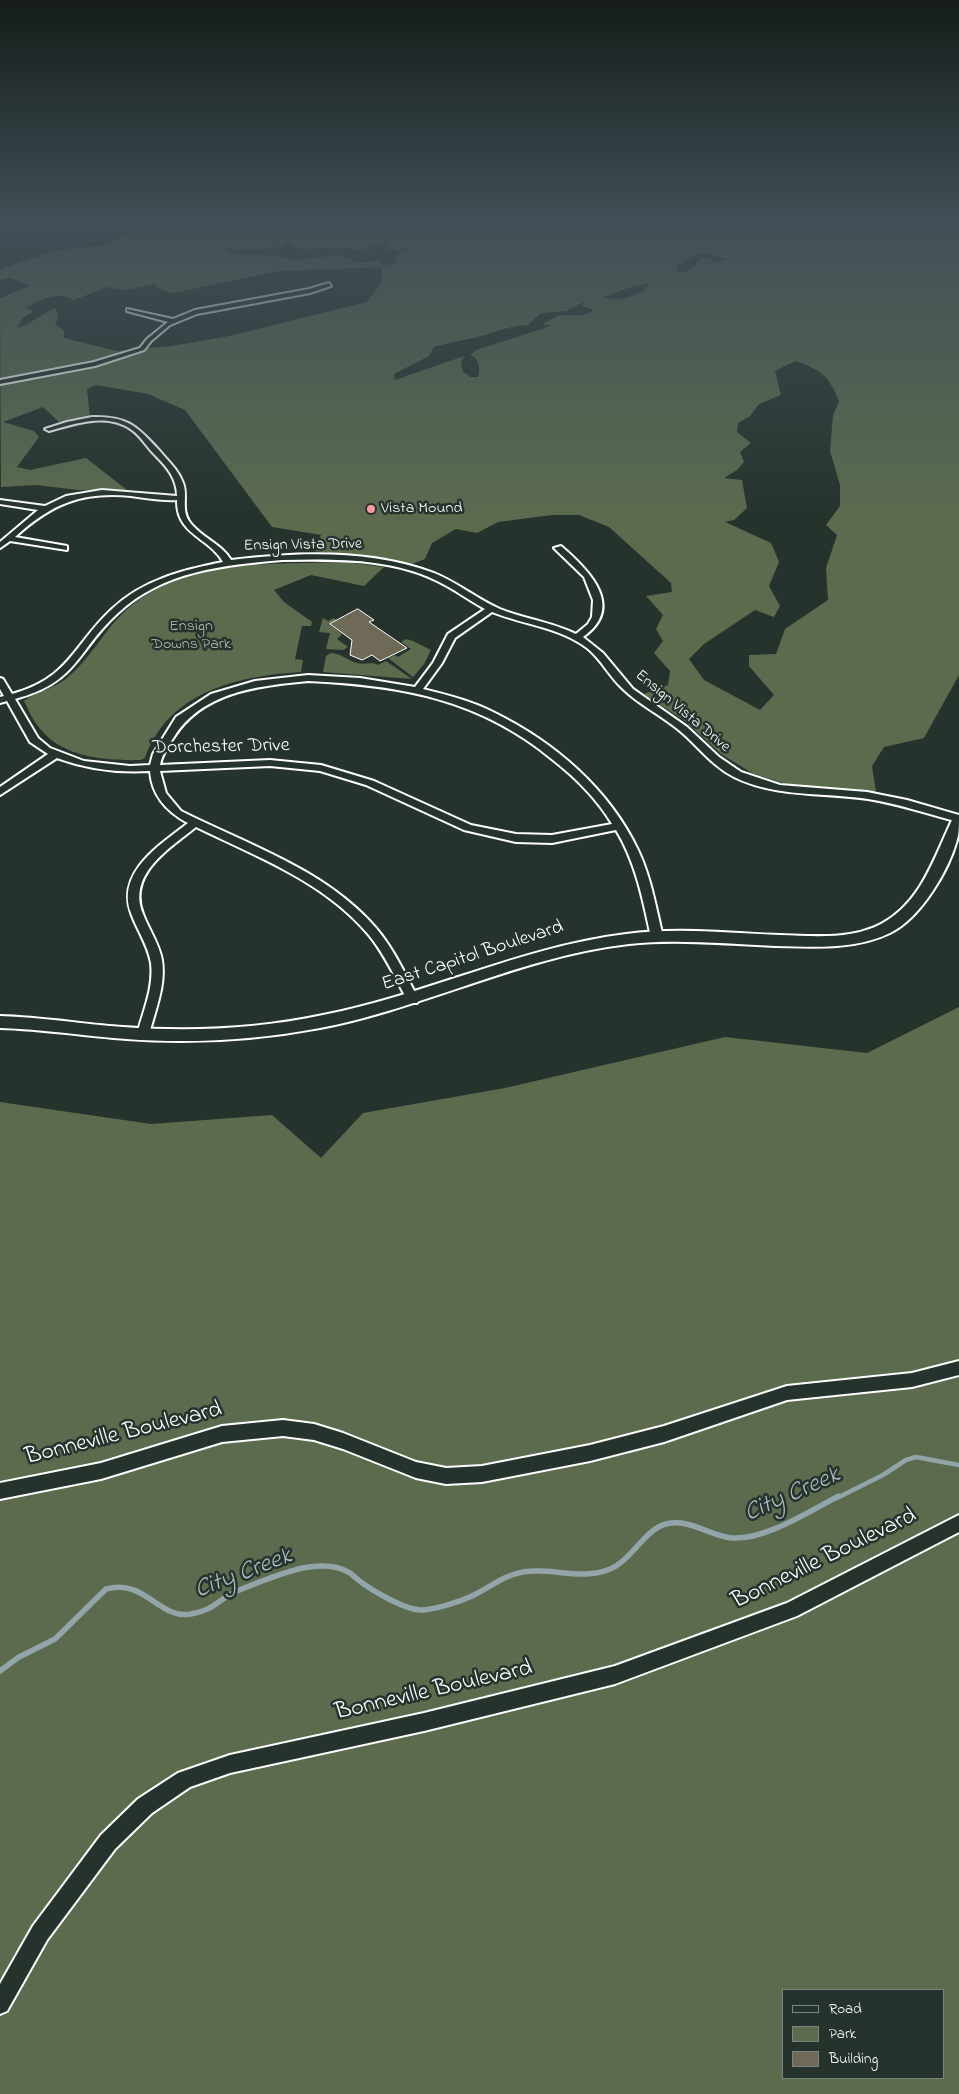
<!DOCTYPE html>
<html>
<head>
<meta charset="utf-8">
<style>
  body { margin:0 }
  #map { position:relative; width:959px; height:2094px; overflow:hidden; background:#26332d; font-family:"Indie Flower",sans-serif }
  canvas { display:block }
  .legend { position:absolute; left:782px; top:1989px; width:162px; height:90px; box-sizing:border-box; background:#26332d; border:1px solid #7d8581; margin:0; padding:6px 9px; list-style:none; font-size:15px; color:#fff }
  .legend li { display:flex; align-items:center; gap:10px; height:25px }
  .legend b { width:25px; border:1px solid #7d8581 }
</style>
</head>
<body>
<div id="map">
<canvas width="959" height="2094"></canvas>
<ul class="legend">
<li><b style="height:6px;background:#26332d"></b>Road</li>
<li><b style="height:14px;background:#5c6b4e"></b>Park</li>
<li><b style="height:14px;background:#6f6a57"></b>Building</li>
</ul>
</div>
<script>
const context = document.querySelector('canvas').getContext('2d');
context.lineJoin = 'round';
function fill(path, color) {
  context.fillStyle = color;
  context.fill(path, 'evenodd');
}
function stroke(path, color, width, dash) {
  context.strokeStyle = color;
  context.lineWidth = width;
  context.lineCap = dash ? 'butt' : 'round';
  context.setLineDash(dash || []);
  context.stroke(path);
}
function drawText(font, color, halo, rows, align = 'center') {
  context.font = font + ' "Indie Flower",sans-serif';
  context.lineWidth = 5;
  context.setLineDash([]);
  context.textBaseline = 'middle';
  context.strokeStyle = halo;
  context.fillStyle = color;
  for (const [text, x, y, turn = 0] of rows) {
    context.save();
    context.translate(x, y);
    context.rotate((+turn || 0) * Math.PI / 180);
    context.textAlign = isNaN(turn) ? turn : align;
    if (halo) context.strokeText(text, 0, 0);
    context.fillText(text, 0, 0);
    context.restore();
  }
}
const green = new Path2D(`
  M132,224L149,226L152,224H959V675L924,738L884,747L872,766L876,792L786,784L752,773L721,754L685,721L644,694L668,685L670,671L654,653L663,641L656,629L663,615L646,596L672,592L671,583L609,527L579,515H552L498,522L477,533L456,529L432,543L425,559L412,564L314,551L321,535L272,527L185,410L148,394L96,385L87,389L90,417L59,422L43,407L3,422L34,431L39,437L17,467L30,470L86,458L127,490H78L36,485L1,487L0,298L30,286L10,278L0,280V269L59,250L108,245L129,234V225ZM285,240C299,256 319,246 338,247C349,248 359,250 370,252L369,246L384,243L390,246L383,249L398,250L412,247L399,253L395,259L397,264L383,265L377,260L361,263L338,255L294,260L277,256L232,254L225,250L227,248C245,253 265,247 285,246ZM696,254H711L726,259L717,262L704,257L685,273L676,271L677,266ZM383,267L381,283L367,302L229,336L172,346L117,351L64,338V331L55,324L58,317L56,308C41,313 32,324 17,328L23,318L34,311L25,308C43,299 56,291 74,300L107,287L124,290L156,284L157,288L173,293L279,271ZM649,284C642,296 617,303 604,297L634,286ZM584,302L583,306L594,310L584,315H560L542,324L551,326L476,350L470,355C479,357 481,370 478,377H471L463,372L461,363L464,356L395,380L394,374L429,356L434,347C450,342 466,340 481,336C498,332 510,325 528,325L541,313L566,311ZM795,361C820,369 830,376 839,402L833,415L830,451L840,485V506L826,525L837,535L826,568L828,600L785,629L776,654L749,655V666L774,695L760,710L704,680L689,659L704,644L755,610L774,617L780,606L769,586L779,562L771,543L725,522L734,520L747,508L742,480L724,478L737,470L744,462L740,452L751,443L737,432L738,423L750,416L759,404L781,395L775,371Z
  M346,562L384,567L364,586L311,575L274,590L284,602L312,622L311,626H302L295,659L303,660L301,672C238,676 169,691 145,758L141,760C108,761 65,758 42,731C34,723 29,711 24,701C36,691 54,689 67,678C90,659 103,632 124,612C184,557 272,565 346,562Z
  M323,618L328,621L334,618L337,621L329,624L342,634L337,639L348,647L343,650L326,649L330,633L319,632Z
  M406,639L413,641L431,650L424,664L413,677L388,658L395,655L398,657L411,649L401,642Z
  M331,653C342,654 344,658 354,662C361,666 372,661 378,665L386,661L412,679L323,672L326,656Z
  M959,1007V2094H0V1102L151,1124L272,1115L321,1158L363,1113L505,1088L725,1037L867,1053ZM783,1990H943V2078H783Z`);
const streamFar1 = new Path2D(`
  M837,1498L883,1475L906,1460L916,1457L959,1465`);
const stream = new Path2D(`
  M0,1671L19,1657L55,1639L106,1589C145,1578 159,1620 191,1614C215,1610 217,1600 237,1591C254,1584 291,1569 309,1567C323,1565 336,1565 348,1572C353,1574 356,1579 361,1582C373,1591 407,1611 422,1610C437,1609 459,1602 472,1596C489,1588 504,1575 523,1572C551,1567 582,1581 610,1569C632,1560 645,1529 666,1524C690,1518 709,1536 732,1538C766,1540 809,1511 839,1496`);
const building = new Path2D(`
  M358,609L374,620L369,622L407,648L380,661L372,655L362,660L350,655L352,640L330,624Z`);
const minor = new Path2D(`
  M329,283L331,286L310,293L197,314L170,325L151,341L144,350L95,366L0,384V380L94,362L140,348L147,339L168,322L127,311V309L173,319L195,310L309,289Z
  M92,417C126,416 136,425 158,449C167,460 178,469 183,483C188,495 181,509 189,521C200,537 221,543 231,560C297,552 370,549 434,573C457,582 477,599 500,609C525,619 552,622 576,634L588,624L592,617L593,600L584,577L554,548L561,546C589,570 626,607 583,637L603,653L633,689L687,727L719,757L741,772L780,785L867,792L907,800L959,815V822C928,814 899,804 868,799C822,792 777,798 734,777C712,766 698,746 680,731C661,715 639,705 622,688C609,676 601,659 587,648C559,627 524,625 492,612L455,638L442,663L423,689C447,695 472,701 495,713C554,742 609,789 638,850C651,877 656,908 663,937L661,940H653L651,937C643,900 636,863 616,830L552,843L516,842L464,830L366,785L320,771L270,766L160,771L166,793L181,811C248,845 325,869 376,928C394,949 406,976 419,1000L417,1003H409C396,980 385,954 368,934C323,881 257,857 196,827C169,849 127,874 143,914C149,930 159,943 162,960C166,986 155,1010 149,1035L147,1038H139L137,1035C143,1011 154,988 151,963C148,945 137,930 131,913C116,872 160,845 188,823C167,812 152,796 150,771C118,773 87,769 57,758L0,795V787L48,754L30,742L7,701L0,703V697L4,696L0,689V678L3,679L12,694C70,678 73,645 112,609C143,580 182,570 223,562C209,537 176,535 177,500C162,501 146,498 131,496C82,491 51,504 15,537L67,546V550L10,541L0,548V542L38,510L0,504V500L45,506L66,496L102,490L177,496C177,479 167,467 156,456C147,448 142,437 132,430C107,412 75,424 49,431L45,429L67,422ZM282,560C333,559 389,558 435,580C453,588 468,600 485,609L448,634L433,663L415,687L360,678L308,675L255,681L211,694L176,717L153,754L150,765L130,766L84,761L50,748L38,738L15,699C79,682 76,651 118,613C163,571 224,565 282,560ZM308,681C400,685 480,699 553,760C576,778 597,799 612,824L552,835L516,834L471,825L374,781L321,765L270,760L160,765C162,754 168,746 174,737C203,691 259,686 308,681Z
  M959,1361V1375L912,1387L787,1400L664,1442L590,1461L482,1482L446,1484L416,1478L343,1449L314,1440L283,1436L222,1442L101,1479L0,1499V1483L101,1463L222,1426L283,1420L314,1424L343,1433L416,1462L446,1468L482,1466L590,1445L664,1426L787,1386L912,1373Z
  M959,1515V1532L797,1616L615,1684L424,1731L230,1773L190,1787L152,1813L115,1849L47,1940L7,2011L0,2014V1984L33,1926L101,1835L138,1799L178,1773L230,1755L424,1713L615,1666L787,1603Z`);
const tertiary = new Path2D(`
  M959,815C959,822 959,830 958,836C950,869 921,918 890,933C855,950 814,947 776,946C727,944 678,939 629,944C522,956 425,1008 320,1028C256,1040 191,1044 126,1039C84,1036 42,1029 0,1028V1016C41,1017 82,1024 123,1027C190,1032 257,1029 323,1015C426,995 521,947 626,934C677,927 729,933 780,935C813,936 851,940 881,924C921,903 934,858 952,820Z`);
const markers = [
  [371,509,5,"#ff9aa2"]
];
const farPoinames = [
  ["Vista Mound",381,509]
];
const farStreetnames = [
  ["Ensign Vista Drive",303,546,-1],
  ["Ensign Vista Drive",682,712,40]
];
const farParknames = [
  ["Ensign",191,627],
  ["Downs Park",191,645]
];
const streetNames = [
  ["Dorchester Drive",221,748,-1],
  ["East Capitol Boulevard",473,957,-18]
];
const nearStreetnames = [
  ["Bonneville Boulevard",124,1435,-14],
  ["Bonneville Boulevard",825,1560,-26],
  ["Bonneville Boulevard",434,1692,-13]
];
const nearWaternames = [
  ["City Creek",793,1496,-24],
  ["City Creek",244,1575,-21]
];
fill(green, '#5c6b4e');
stroke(streamFar1, '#92a6aa', 4.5);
stroke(stream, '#92a6aa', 5.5);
fill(building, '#6f6a57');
stroke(building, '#fff', 1);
stroke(minor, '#fff', 4);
stroke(tertiary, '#fff', 4);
fill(minor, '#26332d');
fill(tertiary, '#26332d');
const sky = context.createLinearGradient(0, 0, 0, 517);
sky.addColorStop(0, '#151c19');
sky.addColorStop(0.43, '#415057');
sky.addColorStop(1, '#41505700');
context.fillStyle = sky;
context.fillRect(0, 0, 959, 517);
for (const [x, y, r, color] of markers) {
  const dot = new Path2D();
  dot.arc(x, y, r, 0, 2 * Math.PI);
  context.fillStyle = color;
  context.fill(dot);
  stroke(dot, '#26332d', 2);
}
drawText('16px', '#fff', '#26332d', farPoinames, 'left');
drawText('16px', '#fff', '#26332d', farStreetnames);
drawText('16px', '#b6bcaf', '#26332d', farParknames);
drawText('20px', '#fff', '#26332d', streetNames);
drawText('24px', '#fff', '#26332d', nearStreetnames);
drawText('italic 25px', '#aebcbf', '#26332d', nearWaternames);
</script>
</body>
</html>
